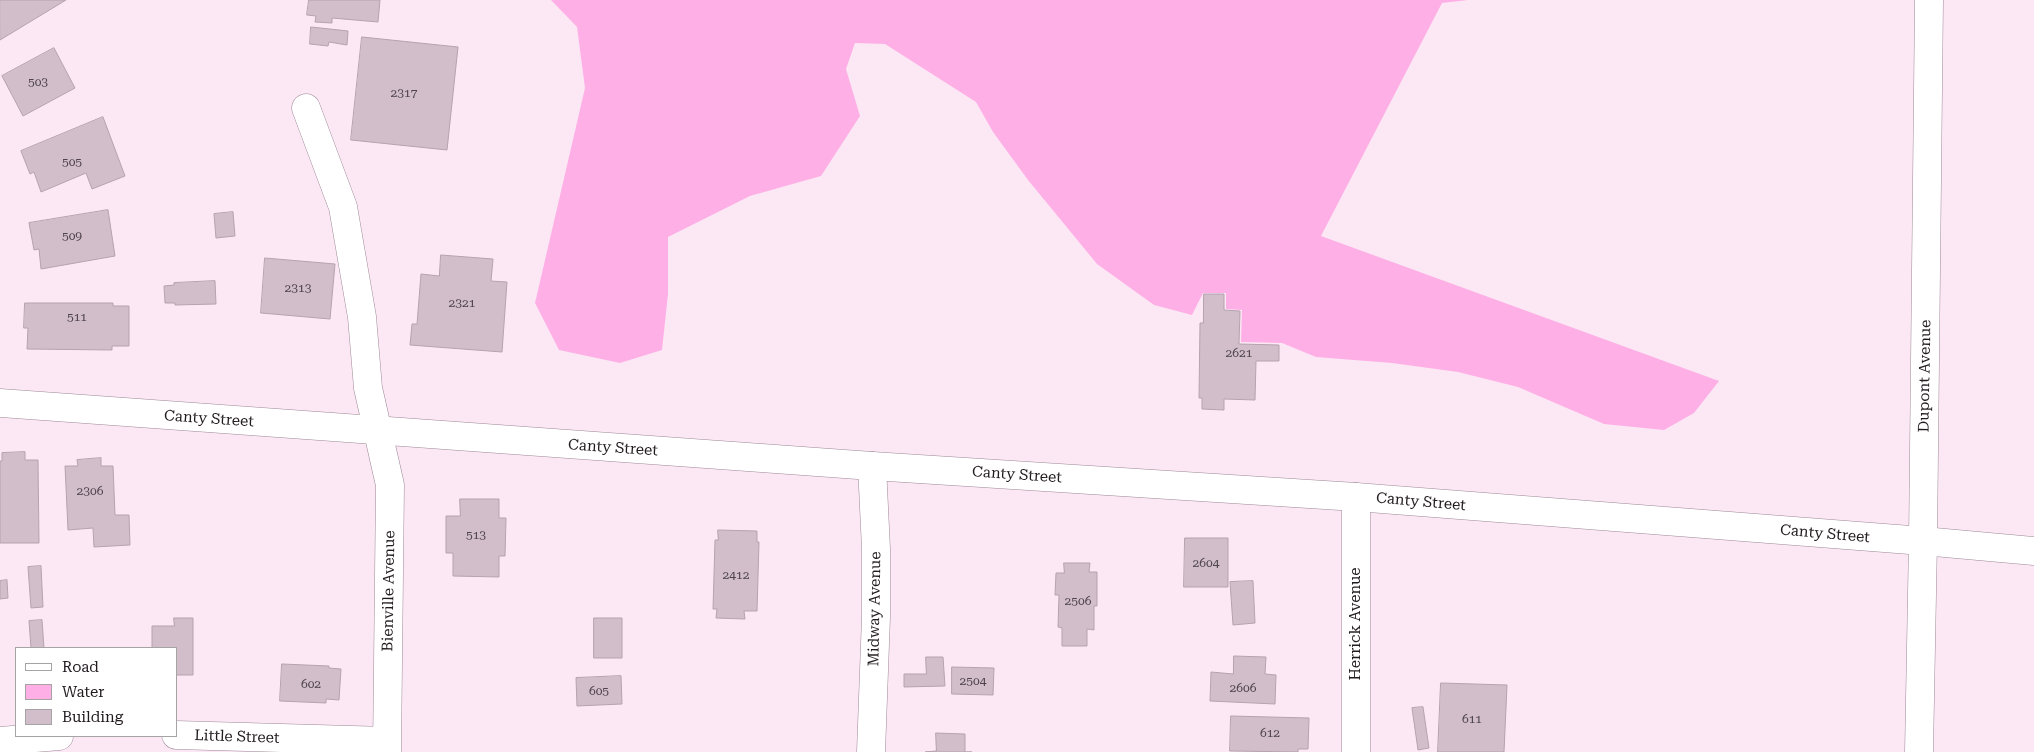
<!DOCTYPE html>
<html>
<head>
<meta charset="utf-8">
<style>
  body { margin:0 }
  #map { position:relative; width:2034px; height:752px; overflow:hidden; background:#fce8f5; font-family:"Roboto Serif",serif }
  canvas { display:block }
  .legend { position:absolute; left:15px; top:647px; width:162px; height:90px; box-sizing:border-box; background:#fff; border:1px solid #a6a3a5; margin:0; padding:6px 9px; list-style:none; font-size:15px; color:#211a1e }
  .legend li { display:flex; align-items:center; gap:10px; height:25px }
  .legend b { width:25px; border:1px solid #a6a3a5 }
</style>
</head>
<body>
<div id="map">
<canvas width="2034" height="752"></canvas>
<ul class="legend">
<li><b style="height:6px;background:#fff"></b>Road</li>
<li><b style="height:14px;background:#feb0e6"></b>Water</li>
<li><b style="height:14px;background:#d1beca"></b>Building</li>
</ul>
</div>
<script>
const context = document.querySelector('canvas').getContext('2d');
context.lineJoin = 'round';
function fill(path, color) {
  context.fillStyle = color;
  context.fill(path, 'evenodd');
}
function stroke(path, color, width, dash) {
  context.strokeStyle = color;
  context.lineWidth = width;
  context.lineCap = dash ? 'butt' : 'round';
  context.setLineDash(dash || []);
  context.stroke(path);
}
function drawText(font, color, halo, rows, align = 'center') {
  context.font = font + ' "Roboto Serif",serif';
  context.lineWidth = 4.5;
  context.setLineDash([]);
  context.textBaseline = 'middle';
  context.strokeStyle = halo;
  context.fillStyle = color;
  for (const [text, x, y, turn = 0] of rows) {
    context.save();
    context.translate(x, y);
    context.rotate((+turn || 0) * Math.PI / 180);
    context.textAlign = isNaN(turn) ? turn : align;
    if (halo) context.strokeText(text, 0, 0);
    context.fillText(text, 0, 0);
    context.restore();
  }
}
const water = new Path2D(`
  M551,0H1468L1442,3L1321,236L1719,381L1694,413L1664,430L1604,424L1518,387L1458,372L1392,363L1316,357L1282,343L1241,342L1242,310L1226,309V293H1203L1192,315L1154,305L1097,264L1028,180L993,132L976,102L885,44L855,43L846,69L860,116L821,176L750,196L668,237V294L662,350L620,363L559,350L535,303L585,88L577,27Z`);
const building = new Path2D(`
  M0,0H66L0,40Z
  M309,0H380L378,22L332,18V23L315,22L316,16L307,15Z
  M311,27L348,31L347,45L329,42L328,46L310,44Z
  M362,37L458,47L447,150L351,140Z
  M54,48L75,88L23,116L2,76Z
  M103,117L125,176L92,189L86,173L41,192L34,172L30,174L21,151Z
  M108,210L115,256L41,269L39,249L34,250L29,223Z
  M233,212L235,236L216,238L214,214Z
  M441,255L493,259L491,281L507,282L502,352L410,345L412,324H417L421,274L439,276Z
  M265,258L335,264L330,319L261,313Z
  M215,281L216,304L175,305V303H165L164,286L174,285V283Z
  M1204,294H1224V310L1240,311L1239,344L1279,345V361H1256L1255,400L1224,399V410L1202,409V398H1199L1200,323H1203Z
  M25,303H113V306H129V346H112V350L27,349L28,328H24Z
  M25,452V460H38L39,543H0V461H2V453Z
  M101,458V466H113L115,515H129L130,545L94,547L93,528L68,530L65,466H78L77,460Z
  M460,499H499V518H506L505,556H499V577L453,576V553H446V516H460Z
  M718,530L757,531V542H759L757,611H744L745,619L716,618L717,609H713L715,540H718Z
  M1185,538H1228V587H1184Z
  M1064,563H1090L1089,572H1097V606H1094V630L1087,629V646H1062V628L1058,627L1059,595H1055L1056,573H1064Z
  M41,566L43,607L31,608L28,567Z
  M7,580L8,598L0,599V581Z
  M1253,581L1255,623L1233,625L1230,582Z
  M174,618H193V675H176V648H152V626H174Z
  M594,618H622V658H594Z
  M42,620L44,648H31L29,621Z
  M1234,656L1266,657L1265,674L1276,675L1275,704L1210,701L1211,672L1233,674Z
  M926,657H943L945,686L904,687V674H926Z
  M282,664L329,666V668L341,669L339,700L326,699V703L280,701Z
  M952,667L994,668L993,695L952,694Z
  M621,676L622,704L577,706L576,678Z
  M1441,683L1507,685L1504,752H1438Z
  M1423,707L1429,748L1418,750L1412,708Z
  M1231,716L1309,718L1308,749H1298V752L1230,751Z
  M936,733L965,734V752H972H925L936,751Z`);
const minor = new Path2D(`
  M306,108L343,207L362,317L368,388L390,485L387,752
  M1923,541L2034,551
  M176,735L387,741
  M0,741L59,736
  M871,752L876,617V549L872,466
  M1356,752V497`);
const tertiary = new Path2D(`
  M0,403L872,466L1356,497L1923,541
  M1919,752L1923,541L1929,0`);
const numberNames = [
  ["503",38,82],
  ["2317",404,93],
  ["505",72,162],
  ["509",72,236],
  ["2313",298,288],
  ["2321",462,303],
  ["511",77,317],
  ["2621",1239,353],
  ["2306",90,491],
  ["513",476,535],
  ["2604",1206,563],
  ["2412",736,575],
  ["2506",1078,601],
  ["2504",973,681],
  ["602",311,684],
  ["2606",1243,688],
  ["605",599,691],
  ["611",1472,719],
  ["612",1270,733]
];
const streetNames = [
  ["Dupont Avenue",1925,376,-89],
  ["Canty Street",209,419,4],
  ["Canty Street",613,448,4],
  ["Canty Street",1017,475,4],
  ["Canty Street",1421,502,5],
  ["Canty Street",1825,534,5],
  ["Bienville Avenue",389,591,-89],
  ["Midway Avenue",875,609,-89],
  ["Herrick Avenue",1356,624,-90],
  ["Little Street",237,737,2]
];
fill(water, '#feb0e6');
fill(building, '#d1beca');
stroke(building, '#b5a2ae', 1);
stroke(minor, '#9c8995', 29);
stroke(tertiary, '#9c8995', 29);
stroke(minor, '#fff', 28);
stroke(tertiary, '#fff', 28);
drawText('12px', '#4d4349', null, numberNames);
drawText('15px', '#211a1e', '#fff', streetNames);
</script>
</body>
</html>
